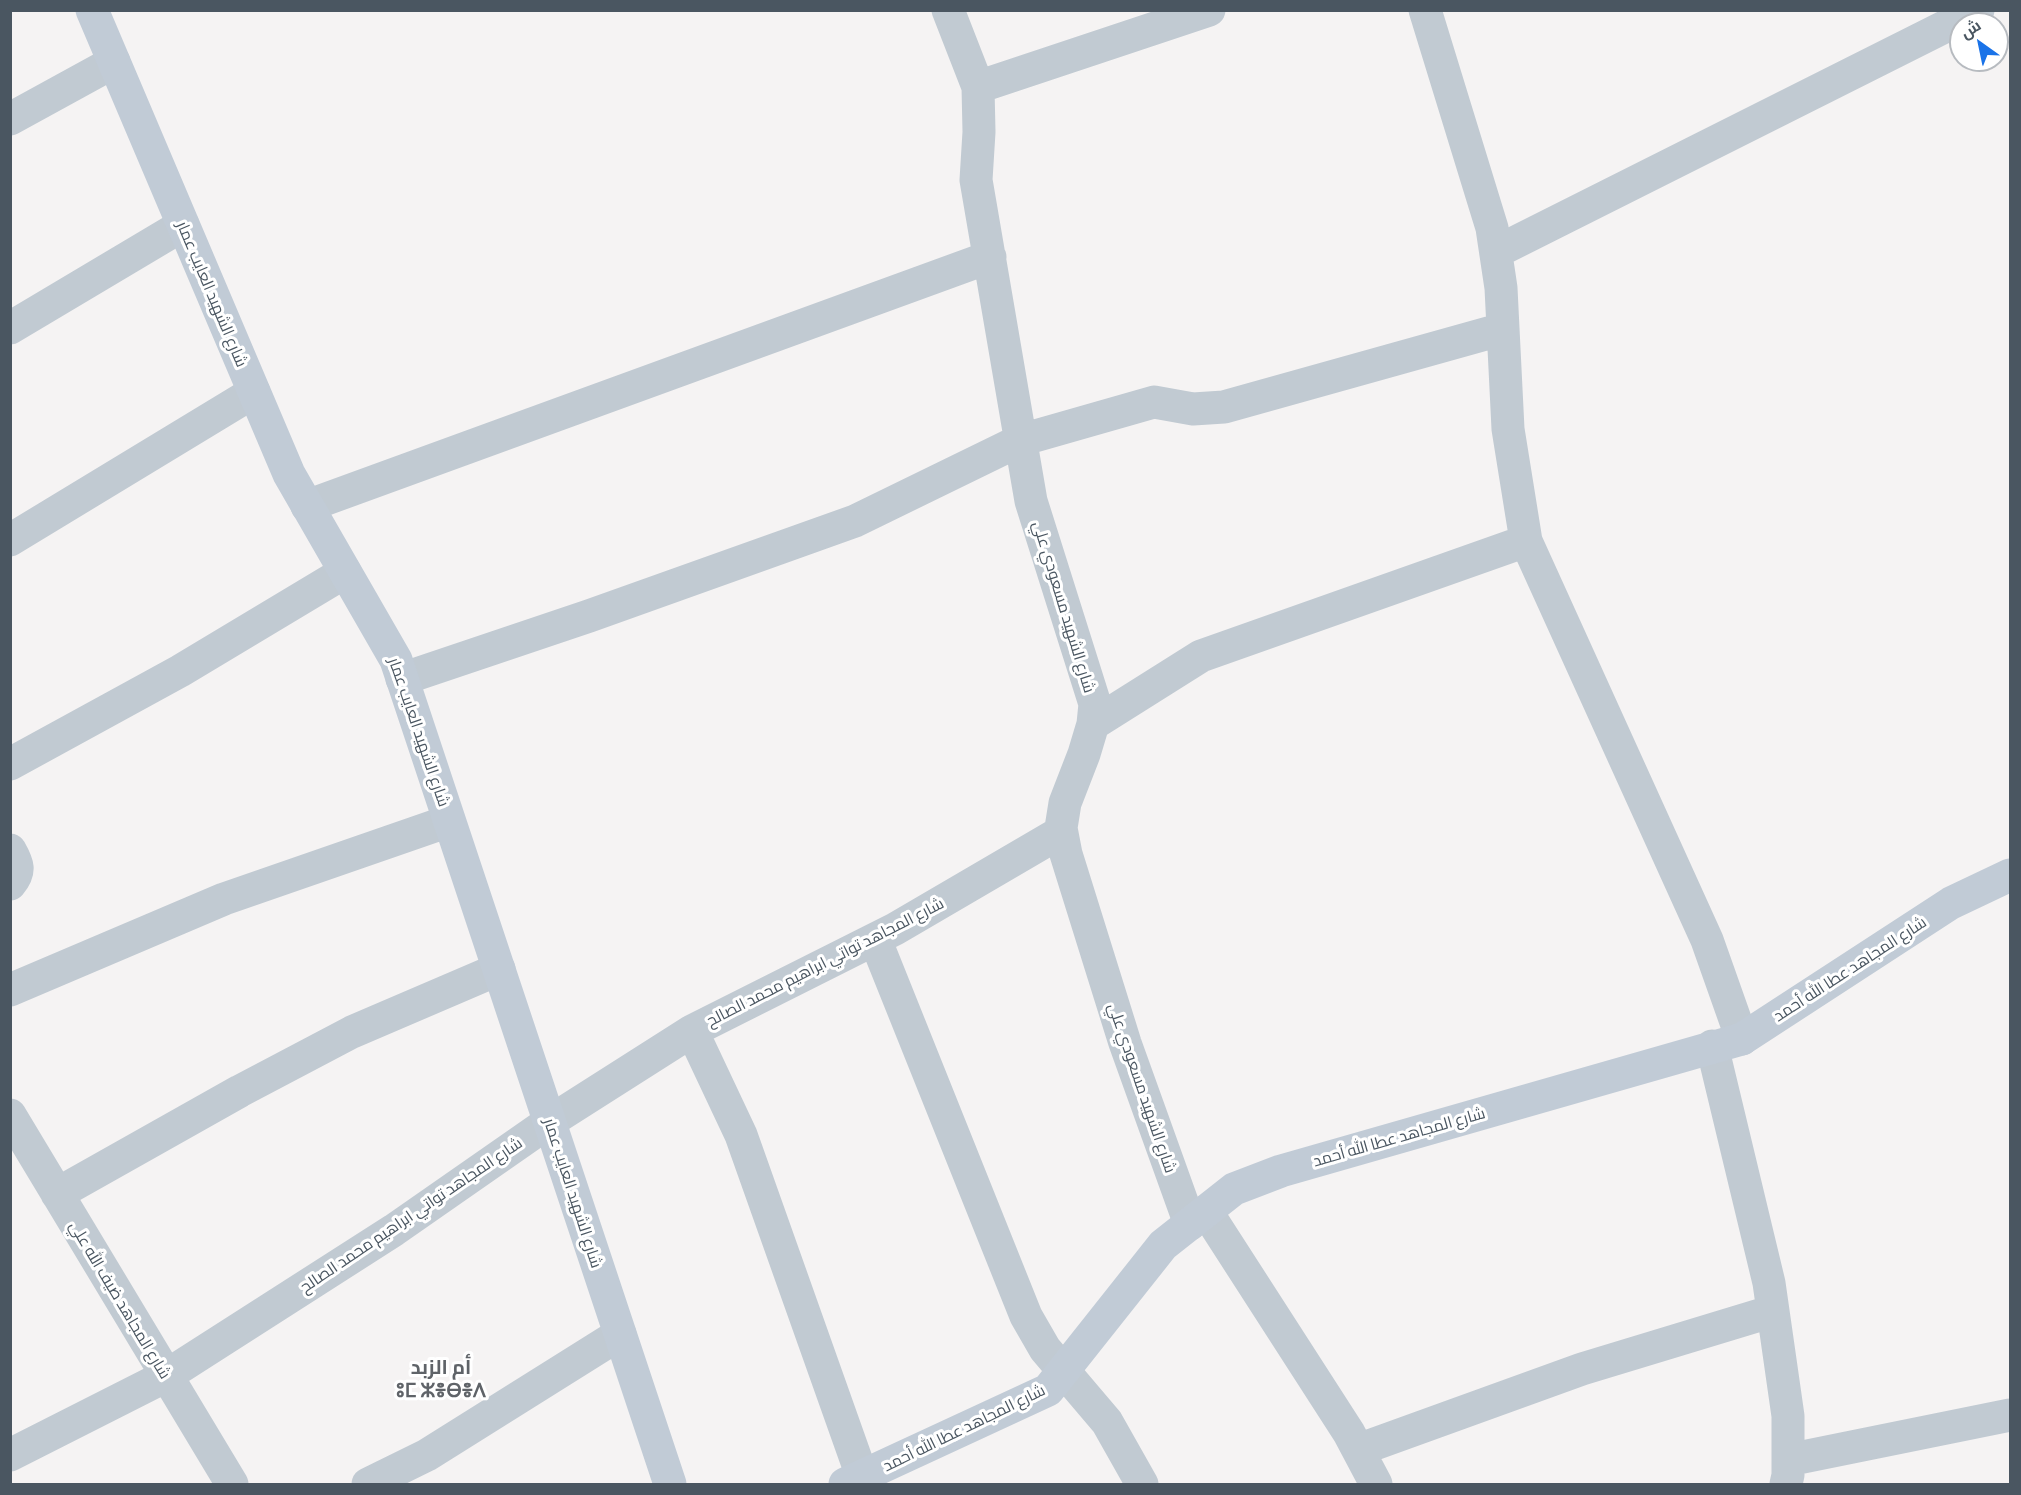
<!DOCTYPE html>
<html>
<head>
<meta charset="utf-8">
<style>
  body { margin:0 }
  #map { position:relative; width:2021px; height:1495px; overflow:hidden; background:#f5f3f3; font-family:Commissioner,Cairo,sans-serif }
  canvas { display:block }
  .frame { position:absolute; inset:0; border:12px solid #4a5661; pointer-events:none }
  .north { position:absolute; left:1949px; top:12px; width:60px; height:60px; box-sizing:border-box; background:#fff; border:2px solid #b7bbc0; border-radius:50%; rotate:327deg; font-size:16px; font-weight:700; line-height:24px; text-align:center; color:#4a5661 }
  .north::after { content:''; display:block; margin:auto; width:21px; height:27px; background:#1a73e8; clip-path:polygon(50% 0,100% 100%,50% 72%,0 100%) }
</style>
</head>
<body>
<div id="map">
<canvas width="2021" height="1495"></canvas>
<div class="frame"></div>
<div class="north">ش</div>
</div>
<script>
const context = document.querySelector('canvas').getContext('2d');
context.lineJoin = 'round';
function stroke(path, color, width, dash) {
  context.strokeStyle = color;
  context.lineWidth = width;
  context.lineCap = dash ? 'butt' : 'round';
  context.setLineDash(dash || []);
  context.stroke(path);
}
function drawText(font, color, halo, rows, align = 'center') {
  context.font = font + ' Commissioner,Cairo,"Noto Sans Tifinagh",sans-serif';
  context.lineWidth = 6;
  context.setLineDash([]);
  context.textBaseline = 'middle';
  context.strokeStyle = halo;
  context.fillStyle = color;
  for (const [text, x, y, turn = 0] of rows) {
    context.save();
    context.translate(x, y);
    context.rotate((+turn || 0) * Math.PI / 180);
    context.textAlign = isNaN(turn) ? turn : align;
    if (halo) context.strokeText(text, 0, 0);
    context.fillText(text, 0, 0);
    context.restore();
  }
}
const street = new Path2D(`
  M948,10L978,87L979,132L976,180L1031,501L1095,704L1093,724L1084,754L1065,803L1061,828L1066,854L1125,1043L1190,1224
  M1425,10L1492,228L1501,288L1508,429L1526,541L1707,940L1742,1039
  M978,87L1209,10
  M10,119L114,62
  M1496,252L1978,10
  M10,328L183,225
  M307,506L990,257
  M10,540L254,392
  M402,679L589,616L855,521L1021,440L1154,402L1193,409L1224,407L1503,329
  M1093,724L1201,656L1526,541
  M10,764L180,671L345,572
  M10,850C18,864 21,871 10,884
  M875,939L1026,1316L1045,1349L1107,1422L1142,1484
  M10,990L224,899L449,821
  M692,1031L741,1135L862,1476
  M1712,1046L1769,1283L1788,1416V1475L1786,1484
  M10,1115L232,1484
  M57,1194L240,1091L352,1032L499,969
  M1206,1211L1349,1433L1376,1484
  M1358,1450L1582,1369L1773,1311
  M10,1455L166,1376L394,1230L549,1122L692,1031L895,929L1061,832
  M1788,1460L2010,1415
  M368,1484L427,1455L620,1334`);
const secondary = new Path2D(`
  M92,10L289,474L396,660L670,1484
  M845,1484L1048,1390L1163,1245L1234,1189L1281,1171L1742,1039L1951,903L2010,875`);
const streetNames = [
  ["شارع الشهيد العايب عمار",212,294,67],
  ["شارع الشهيد مسعودي علي",1064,607,73],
  ["شارع الشهيد العايب عمار",419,732,71],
  ["شارع المجاهد تواتي ابراهيم محمد الصالح",825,962,-27],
  ["شارع المجاهد عطا الله أحمد",1850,969,-33],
  ["شارع الشهيد مسعودي علي",1142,1088,71],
  ["شارع المجاهد عطا الله أحمد",1399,1137,-16],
  ["شارع الشهيد العايب عمار",573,1193,72],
  ["شارع المجاهد تواتي ابراهيم محمد الصالح",411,1215,-34],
  ["شارع المجاهد ضيف الله علي",120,1300,59],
  ["شارع المجاهد عطا الله أحمد",964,1428,-26]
];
const quarterNames = [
  ["أم الزبد",441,1367],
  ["ⵓⵎ ⵣⴻⴱⴻⴷ",441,1390]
];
stroke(street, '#c1cad2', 33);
stroke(secondary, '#c1cbd6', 33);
drawText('16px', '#4a5661', '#fff', streetNames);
drawText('bold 20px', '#5f6368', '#fff', quarterNames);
</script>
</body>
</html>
